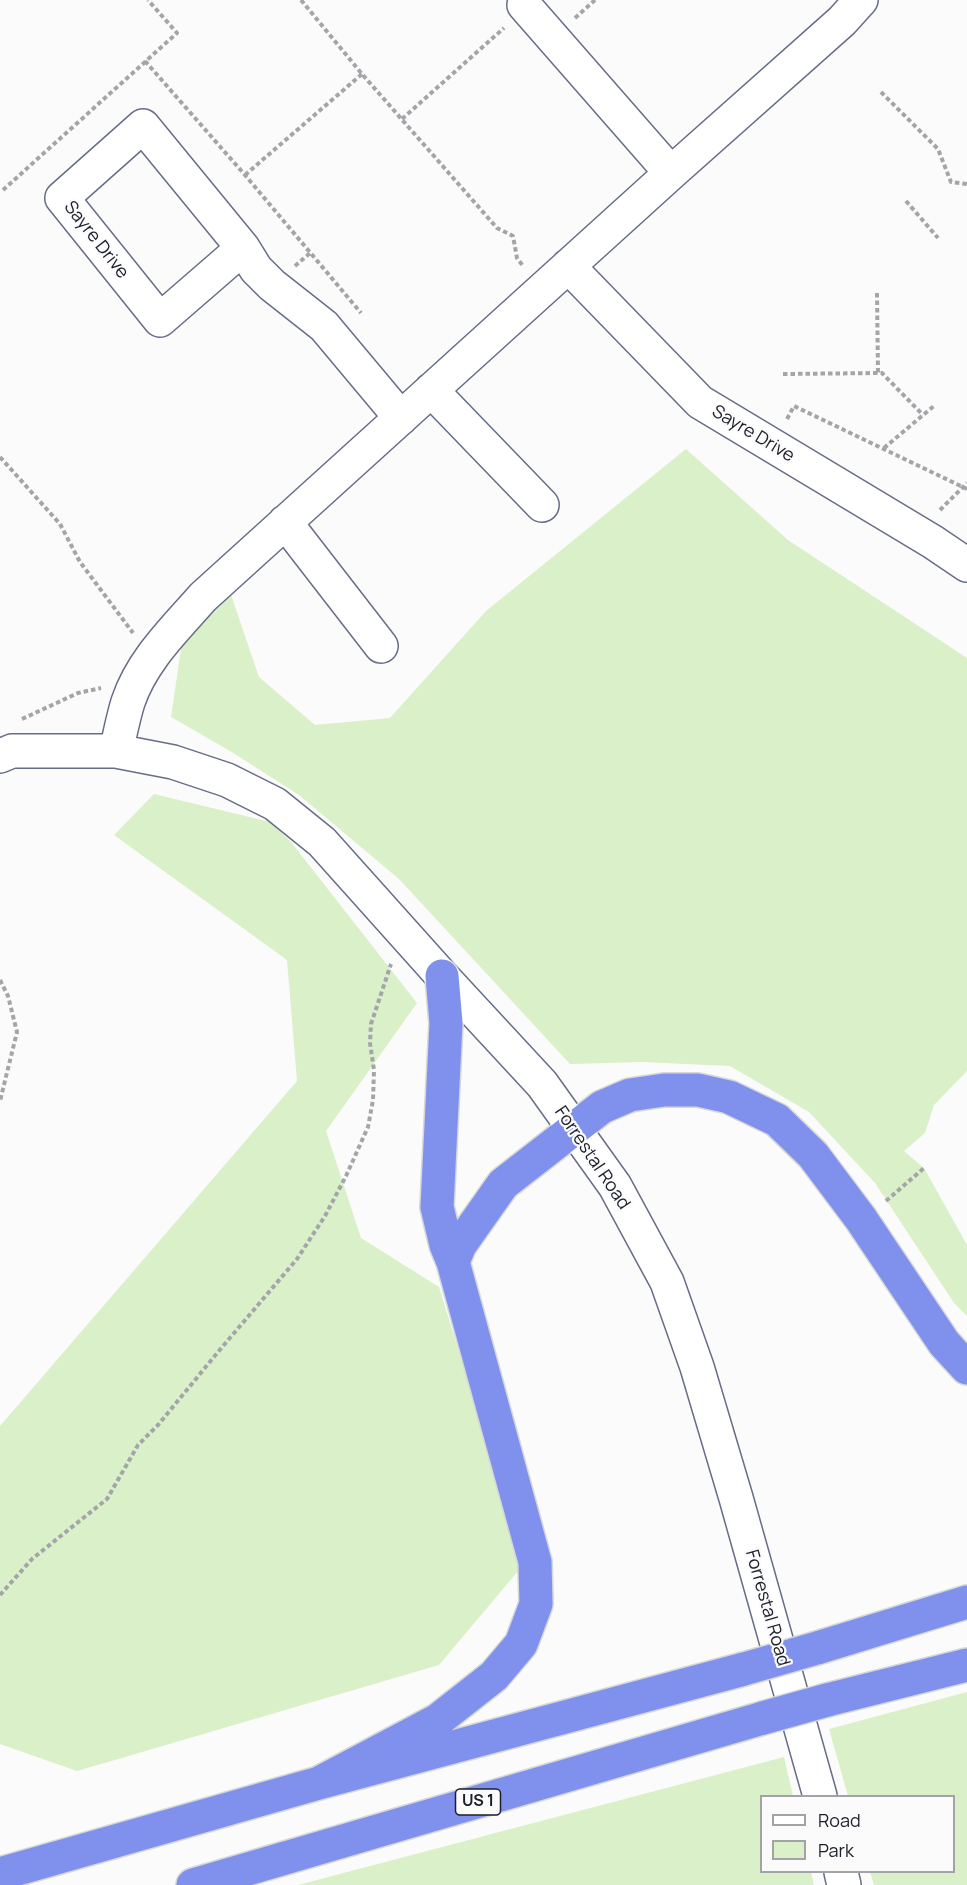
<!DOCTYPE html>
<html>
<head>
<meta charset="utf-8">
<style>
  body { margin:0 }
  #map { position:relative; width:967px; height:1885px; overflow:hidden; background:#fbfbfb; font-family:Manrope,sans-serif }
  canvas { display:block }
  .legend { position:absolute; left:760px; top:1795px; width:195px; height:78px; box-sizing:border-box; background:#fbfbfb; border:2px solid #a2a3a7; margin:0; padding:8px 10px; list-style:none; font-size:18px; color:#1c1f29 }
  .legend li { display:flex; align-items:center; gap:12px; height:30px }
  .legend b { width:30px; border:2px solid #a2a3a7 }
</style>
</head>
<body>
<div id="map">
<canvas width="967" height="1885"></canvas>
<ul class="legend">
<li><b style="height:8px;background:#fff"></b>Road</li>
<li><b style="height:16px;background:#d9f0c8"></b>Park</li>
</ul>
</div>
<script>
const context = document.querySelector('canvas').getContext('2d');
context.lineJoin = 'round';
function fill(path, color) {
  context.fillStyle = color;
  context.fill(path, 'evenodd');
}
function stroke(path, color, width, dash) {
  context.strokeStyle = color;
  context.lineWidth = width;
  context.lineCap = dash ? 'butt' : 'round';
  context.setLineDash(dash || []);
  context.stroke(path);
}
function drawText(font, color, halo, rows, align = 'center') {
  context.font = font + ' Manrope,sans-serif';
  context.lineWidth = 4.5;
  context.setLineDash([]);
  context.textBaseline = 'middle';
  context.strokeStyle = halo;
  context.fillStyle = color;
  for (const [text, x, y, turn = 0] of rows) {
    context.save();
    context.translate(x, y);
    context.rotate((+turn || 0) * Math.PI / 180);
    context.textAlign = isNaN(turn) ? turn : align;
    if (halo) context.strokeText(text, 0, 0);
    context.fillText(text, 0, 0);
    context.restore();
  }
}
const green = new Path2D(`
  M686,449L788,540L967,658V1071L934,1105L925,1133L904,1151L924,1168L967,1245V1316L954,1303L875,1183L809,1112L730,1066L642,1062L570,1064L399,879L299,795L230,751L171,717L182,642L230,592L259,677L315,725L390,718L486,611Z
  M154,794L270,822L291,842L417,1003L326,1131L361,1238L439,1287L524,1564L439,1665L77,1771L0,1744V1426L297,1081L287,960L114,835Z
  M967,1692V1885H874L870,1872H954V1796H848L829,1729Z
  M784,1757L793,1796H762V1872H811L814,1885H298Z`);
const path = new Path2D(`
  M301,0L362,74L497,228L513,236L517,258L523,266
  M575,18L595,0
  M145,61L245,175L361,313
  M881,92L938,149L951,182L967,184
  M402,119L504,28
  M245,175L362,74
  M3,190L177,33L148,0
  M906,201L938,238
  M295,266L310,253
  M877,293L878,373
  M783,374L882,373L923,415
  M787,419L794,406L967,489
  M884,448L935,405
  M0,457L60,524L80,562L133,633
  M940,510L967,483
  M22,719L78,693L101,688
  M0,980L8,996L17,1032L0,1101
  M886,1201L924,1168
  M0,1595L32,1559L107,1499L138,1445L158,1425L218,1352L297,1259L325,1216L346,1176L368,1127L373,1100L374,1070L370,1043L371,1024L391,964`);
const minor = new Path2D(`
  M524,5L671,173
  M243,248L160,320L62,198L143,126L243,248L256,269L272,285L324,326L401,418
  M568,266L700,402L933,542L967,565
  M431,390L542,505
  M285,522L381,646
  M116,751C120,735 123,718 128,702C142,660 175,629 203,597L671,173L842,21L861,0
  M0,756L12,751H116L173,762L227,780L275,804L322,842L442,976L542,1084L615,1186L667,1282L697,1367L736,1498L820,1796
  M841,1872L844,1885`);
const highway = new Path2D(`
  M442,976L446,1023L437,1207L446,1245L453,1262
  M817,1648L967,1602
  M827,1700L967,1665
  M319,1783L438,1720L494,1676L521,1644L536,1604L535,1562L453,1262L460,1245L503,1184L602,1107L630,1095L664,1090H698L729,1097L777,1120L813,1155L861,1219L944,1343L967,1368
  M0,1874L319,1783L744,1669
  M193,1885L763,1718`);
const highwayBridge = new Path2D(`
  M744,1669L817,1648
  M763,1718L827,1700`);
const shields = [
  [478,1802,45]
];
const shieldNames = [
  ["US 1",478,1802]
];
const streetNames = [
  ["Sayre Drive",96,240,52],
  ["Sayre Drive",753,434,31],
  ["Forrestal Road",592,1158,56],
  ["Forrestal Road",767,1608,74]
];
fill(green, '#d9f0c8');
stroke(minor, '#676d86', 36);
stroke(highway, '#d6d7d8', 36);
stroke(path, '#a4a5a9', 4, [4.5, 3]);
stroke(minor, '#fff', 33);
stroke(highway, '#8091ed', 33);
stroke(highwayBridge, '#d6d7d8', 36, []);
stroke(highwayBridge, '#8091ed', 33);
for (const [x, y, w] of shields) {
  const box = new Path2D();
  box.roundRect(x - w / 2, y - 13, w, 26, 4.5);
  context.fillStyle = '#fbfbfb';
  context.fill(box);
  stroke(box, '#1c1f29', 1.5);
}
drawText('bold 16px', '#1c1f29', null, shieldNames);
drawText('18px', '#1c1f29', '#fbfbfb', streetNames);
</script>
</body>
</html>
